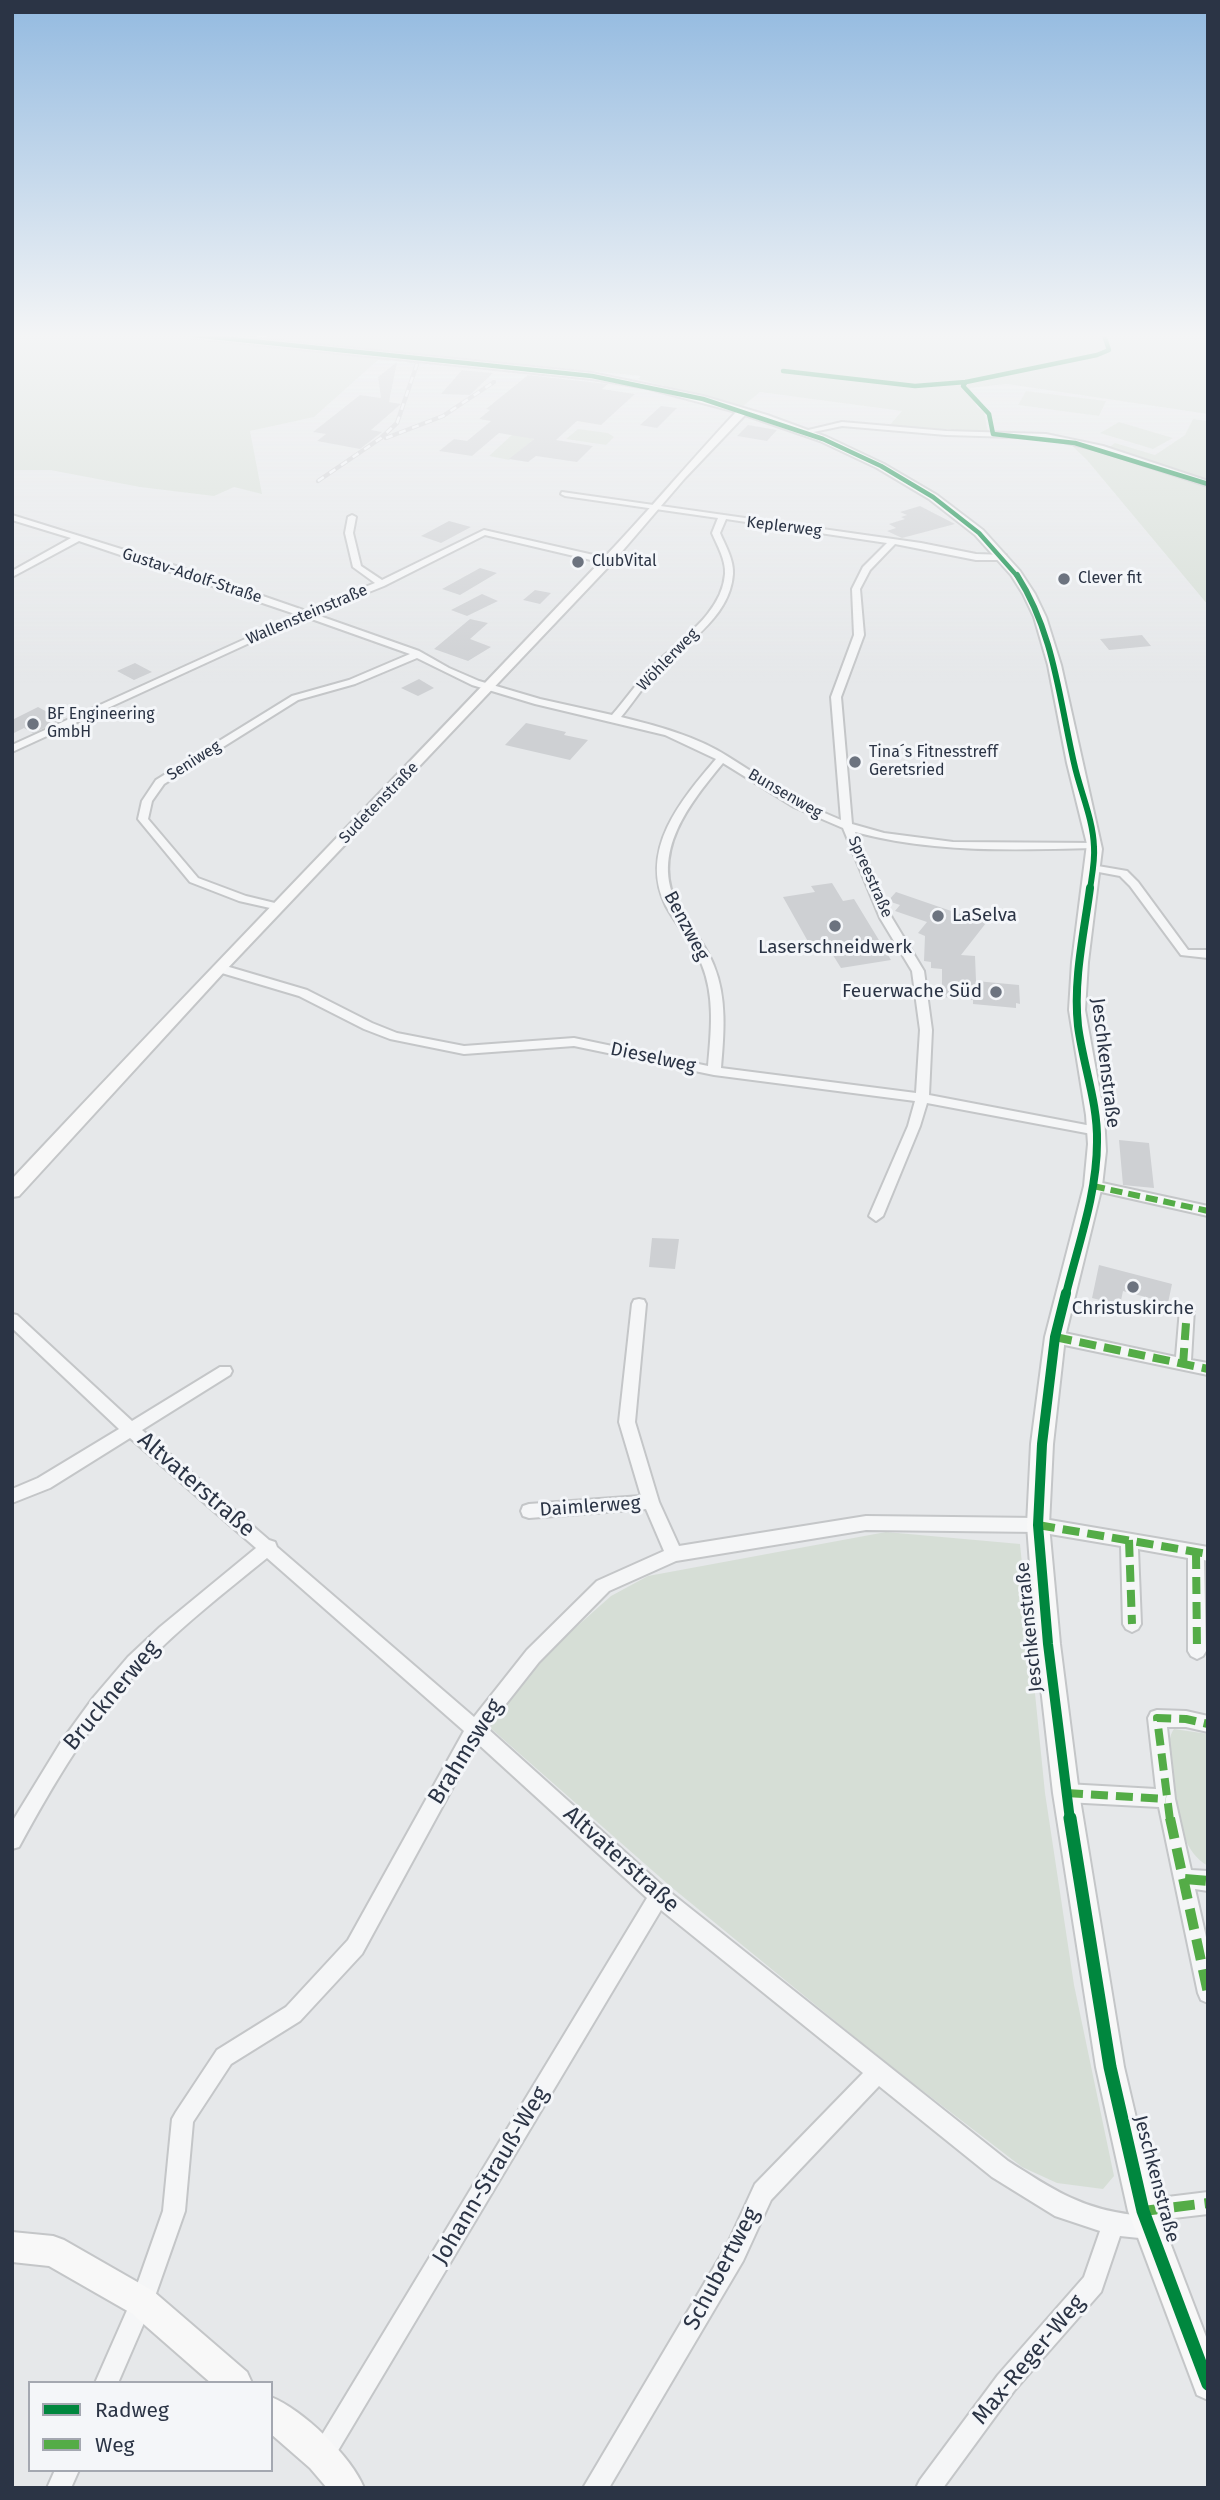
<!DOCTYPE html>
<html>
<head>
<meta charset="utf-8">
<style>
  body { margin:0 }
  #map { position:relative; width:1220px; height:2500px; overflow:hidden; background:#e6e8ea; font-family:"Fira Sans",sans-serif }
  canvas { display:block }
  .frame { position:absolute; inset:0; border:14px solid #2b3445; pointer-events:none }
  .legend { position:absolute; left:28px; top:2381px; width:245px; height:91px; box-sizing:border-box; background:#f4f6f9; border:2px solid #a4a8b1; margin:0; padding:9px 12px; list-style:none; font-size:21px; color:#2b3445 }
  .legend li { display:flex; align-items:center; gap:14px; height:35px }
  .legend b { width:35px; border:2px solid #a4a8b1 }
</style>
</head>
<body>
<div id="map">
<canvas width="1220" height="2500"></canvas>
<div class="frame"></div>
<ul class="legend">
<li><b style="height:9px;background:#00873e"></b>Radweg</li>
<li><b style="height:9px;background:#54ac47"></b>Weg</li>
</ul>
</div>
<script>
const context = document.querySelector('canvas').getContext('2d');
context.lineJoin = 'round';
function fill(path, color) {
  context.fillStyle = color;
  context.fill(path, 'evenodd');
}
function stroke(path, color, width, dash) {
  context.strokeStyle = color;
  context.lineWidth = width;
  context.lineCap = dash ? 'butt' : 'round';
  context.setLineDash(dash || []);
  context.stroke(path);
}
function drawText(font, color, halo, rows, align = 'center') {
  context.font = font + ' "Fira Sans",sans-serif';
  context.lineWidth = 6;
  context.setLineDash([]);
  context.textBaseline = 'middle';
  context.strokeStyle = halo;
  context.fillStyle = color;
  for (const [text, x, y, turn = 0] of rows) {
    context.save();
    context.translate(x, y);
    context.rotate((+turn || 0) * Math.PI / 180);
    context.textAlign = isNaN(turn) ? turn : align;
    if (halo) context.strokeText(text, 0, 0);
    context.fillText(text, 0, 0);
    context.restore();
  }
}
const green = new Path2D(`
  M12,335H172L392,357L389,361L378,360L314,417L250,431L262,494L234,487L214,496L140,487L50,470H12Z
  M270,335H1208V414L1007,384L970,388L977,407L984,412L988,432L889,426L902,411L760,392L742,407L638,379L641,376L264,339Z
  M1026,391L1106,401L1099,416L1018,405Z
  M1193,419L1208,421V605L1087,460L1067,441L1104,451L1115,443L1155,455L1185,435Z
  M1119,422L1173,438L1153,449L1100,433Z
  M578,429L608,433L614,437L606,445L566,439Z
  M514,433L534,439L509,460L489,456Z
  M886,1532L1020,1544L1045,1793L1074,1985L1114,2176L1103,2189L1057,2183L1022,2167L884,2061L670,1886L487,1725L538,1661L611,1596L648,1576Z
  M1174,1729L1208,1734V1866C1196,1859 1189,1849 1184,1836C1176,1815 1160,1747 1174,1729Z`);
const building = new Path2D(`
  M397,362L389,402L401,404L371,430L382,432L360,449L317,441L326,434L313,432L360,395L381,398L378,377Z
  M462,370L493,373L470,395L441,394Z
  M528,375L608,384L602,389L635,394L601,425L577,421L556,440L593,446L577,462L536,456L528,462L509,459L534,439L499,433L472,456L439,451L454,439L467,441L491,421L479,419L490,410L486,409Z
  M661,406L677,408L657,428L640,425Z
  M748,425L777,430L767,441L737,436Z
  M920,506L955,524L902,538L887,531L896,528L889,524L905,519L901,517L907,515L900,512Z
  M449,521L471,527L441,543L421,536Z
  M480,568L497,573L460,595L442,589Z
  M535,590L551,593L540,604L523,600Z
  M482,594L498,601L467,616L451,610Z
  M470,619L488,623L470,639L491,647L468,661L434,649Z
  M1142,635L1151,646L1109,650L1100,639Z
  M135,663L152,672L134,680L117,671Z
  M419,679L434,688L418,696L401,688Z
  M38,707L62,720L33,733L24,728L12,734V720Z
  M526,723L566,732L564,735L588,740L570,760L505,745Z
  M832,883L843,901L854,899L891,960L841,968L831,952L815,954L783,897L815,892L811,886Z
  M896,892L986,923L961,955L975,956L976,981L1019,985L1020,1004L1016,1003V1008L973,1004V1000L942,997V969L931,968V962L924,961L925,936L918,933L927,922L895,911L900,905L888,901Z
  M1119,1140L1149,1143L1154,1188L1123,1185Z
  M652,1238L679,1239L675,1269L649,1267Z
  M1099,1265L1172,1284L1168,1303L1123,1291L1120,1305L1092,1298Z`);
const street = new Path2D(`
  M842,422L946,431L1046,434L1103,446L1208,481V486L1098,450L1046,438L946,435L842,426L804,434L800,432Z
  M562,492L921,543L976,554L1006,555V559L1003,560H976L895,544L870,570L860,589L864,635L841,697L852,824L884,833L953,842L1098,843V847L1094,848C1013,850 933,853 855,832L892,918L924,971L932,1030L929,1095L1097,1127L1104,1131L1102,1134L1097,1135L927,1103L920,1126L883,1216L876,1221L869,1216L908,1126L915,1101L714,1075L574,1046L464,1054L390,1039L364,1029L299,996L215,971L213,968L219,964L307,990L372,1023L397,1033L464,1046L574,1038L708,1066C711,1033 715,997 702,965C693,943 677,926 666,906C638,850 682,799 716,759L665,735L535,704L472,685L417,658L355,684L298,700L164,784L152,801L148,819L198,878L246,896L283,905V909L279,910L239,901L190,882L138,819L142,801L156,780L292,696L349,680L410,654L306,617L12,752V745L298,615L79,541L12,577V571L71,538L12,520V515L179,567L306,611L375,583L353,567L345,533L348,517L352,515L356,517L353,533L361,566L382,580L484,530L611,559L612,561L608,564L485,535L384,586L314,614L419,651L449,668L479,681L540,699L612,715C626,699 638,681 653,666C679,640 722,614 725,574C726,560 717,545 712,533L718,518L565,496L561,494ZM726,519L887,543L863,567L852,589L854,635L831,697L841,820C800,804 764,779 727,756C696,736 657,726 621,717C632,704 642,688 654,675C682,645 730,619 733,574C734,560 725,545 720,533ZM723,763L794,807L843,828L880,918L912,971L920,1030L916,1093L721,1068C724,1034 727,998 714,966C706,944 689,927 678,906C649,853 690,803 723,763Z
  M1092,865L1127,871L1138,882L1188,950H1208V958L1181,955L1130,886L1120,876L1088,870L1087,868Z
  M1093,1181L1208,1206V1216L1088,1189L1086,1186L1088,1183Z
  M639,1299L644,1300L646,1304L635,1422L659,1502L679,1546L866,1516L1038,1518L1208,1547V1561L1204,1560L1206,1651L1203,1656L1197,1659L1191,1656L1188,1651V1558L1138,1549L1141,1624L1138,1629L1132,1632L1126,1629L1123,1624L1121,1546L1038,1532L866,1530L676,1561L609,1591L539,1662L487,1728L666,1889L1008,2161C1052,2189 1081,2209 1134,2215L1132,2211L1135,2203L1143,2200L1208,2192V2214L1157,2220L1160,2228L1157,2236L1149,2239L1120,2236L1101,2292L1014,2391L943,2488H916L920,2480L998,2375L1084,2277L1100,2231L1055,2216L992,2177L879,2086L771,2200L743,2261L609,2488H583L727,2245L755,2184L863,2073L661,1910L330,2464L322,2468L314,2464L310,2456L314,2448L647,1898L477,1743L362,1954L300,2021L231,2064L193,2122L185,2211L153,2302L118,2383H95L132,2299L163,2211L172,2119L176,2112L217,2050L286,2007L348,1940L464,1731L267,1558C224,1593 180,1627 142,1667C91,1719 54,1783 19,1847L12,1849V1822L61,1742L93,1698L128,1657L160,1627L256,1548L130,1438L50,1488L12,1503V1489L38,1478L119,1429L12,1328V1314L17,1315L132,1421L220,1367H230L232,1371L230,1375L142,1430L269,1540L275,1542L277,1547L474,1717L527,1650L597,1581L664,1551L646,1509L529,1518L523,1516L521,1511L523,1506L529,1504L641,1496L619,1422L632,1304L634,1300Z
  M1187,1304L1192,1305L1194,1309L1191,1360L1208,1363V1375L1055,1343L1050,1341L1048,1337L1050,1333L1055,1331L1176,1357L1180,1309L1182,1305Z
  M1157,1710L1186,1711L1208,1716V1732L1186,1727H1167L1175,1799L1191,1870L1208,1871V1891L1195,1889L1208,1946V2003L1201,2000L1198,1993L1159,1807L1066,1802L1059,1799L1057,1793L1059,1787L1066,1784L1156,1789L1148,1718L1151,1712Z
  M55,2470H79L71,2488H47Z`);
const secondary = new Path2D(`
  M187,335H219L592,373L703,396L767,415L827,437L884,464L937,495L983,530L1020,571L1035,594L1046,617L1061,665L1102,849L1088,962L1085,1010L1104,1115L1106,1151L1102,1186L1065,1337L1053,1444L1049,1525L1060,1644L1079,1793L1124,2067L1158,2211L1208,2342V2400L1197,2395L1128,2211L1096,2067L1053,1793L1036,1644L1027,1525L1031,1444L1045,1337L1084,1186L1088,1144L1086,1115L1069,1010L1072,962L1087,844L1067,763L1048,665L1034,617L1023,594L1011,575L975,535L929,499L877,468L820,441L745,415L685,478L612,563L225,971L19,1196L12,1197V1179C207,971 405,768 601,561C647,513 690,461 736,412L646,388L592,379L192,338Z
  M12,2232L53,2236L64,2240L153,2291L247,2372L252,2383H211L131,2313L49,2266L12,2262Z
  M271,2397C303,2410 351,2456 364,2488H327L310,2468L271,2434Z`);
const rail = new Path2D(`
  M386,438L443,416L494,382
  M318,481L381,438L397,423L417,364`);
const quietFar2 = new Path2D(`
  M1093,1186L1208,1211`);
const quietFar1 = new Path2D(`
  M1055,1337L1208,1369
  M1183,1365L1187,1309
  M1038,1525L1208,1554
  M1129,1540L1132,1624
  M1196,1552L1197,1651
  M1066,1793L1166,1799
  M1170,1820L1157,1718L1186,1719L1208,1724`);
const quiet = new Path2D(`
  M1170,1818L1208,1993
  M1185,1879L1208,1881
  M1143,2211L1208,2203`);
const cyclewayFar4 = new Path2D(`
  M192,335L592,376L703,399L823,439L881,466L933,497L979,533L1018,577
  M783,371L915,386L966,382L1097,355L1109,350L1104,335
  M966,382L963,386L989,414L993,434L1075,443L1208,484`);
const cyclewayFar3 = new Path2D(`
  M1017,575C1054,633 1059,698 1074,763C1080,791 1093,818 1094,847C1095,861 1092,875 1090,889`);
const cyclewayFar2 = new Path2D(`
  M1066,1294C1078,1245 1097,1194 1097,1142C1098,1103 1083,1065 1078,1026C1073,980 1084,933 1090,888`);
const cyclewayFar1 = new Path2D(`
  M1066,1293L1055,1337L1042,1444L1038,1525L1048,1644L1070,1820`);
const cycleway = new Path2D(`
  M1070,1818L1110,2067L1143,2211L1208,2384`);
const markers = [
  [578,562,7,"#6c737f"],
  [1064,579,7,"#6c737f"],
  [33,724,7,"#6c737f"],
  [855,762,7,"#6c737f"],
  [938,916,7,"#6c737f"],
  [835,926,7,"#6c737f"],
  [996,992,7,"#6c737f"],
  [1133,1287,7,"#6c737f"]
];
const farStreetnames = [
  ["Keplerweg",784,527,7],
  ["Gustav-Adolf-Straße",192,576,18],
  ["Wallensteinstraße",307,615,-23],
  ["Wöhlerweg",668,660,-46],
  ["Seniweg",194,761,-32],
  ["Bunsenweg",785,794,30],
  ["Sudetenstraße",379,803,-46],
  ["Spreestraße",870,877,66]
];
const farPoinames = [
  ["ClubVital",592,562],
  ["Clever fit",1078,579],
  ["BF Engineering",47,715],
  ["GmbH",47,733],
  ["Tina´s Fitnesstreff",869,753],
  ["Geretsried",869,771]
];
const poiNames = [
  ["LaSelva",952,916,"left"],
  ["Laserschneidwerk",835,948],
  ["Feuerwache Süd",982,992,"right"],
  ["Christuskirche",1133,1309]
];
const streetNames = [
  ["Benzweg",686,926,62],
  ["Dieselweg",653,1058,12],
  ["Jeschkenstraße",1105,1063,83],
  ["Daimlerweg",590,1507,-4],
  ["Jeschkenstraße",1030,1627,-96],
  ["Jeschkenstraße",1156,2179,75]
];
const nearStreetnames = [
  ["Altvaterstraße",196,1485,41],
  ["Brucknerweg",112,1696,-50],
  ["Brahmsweg",466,1752,-58],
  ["Altvaterstraße",621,1860,42],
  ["Johann-Strauß-Weg",491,2176,-59],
  ["Schubertweg",722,2269,-62],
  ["Max-Reger-Weg",1029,2360,-50]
];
fill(green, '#d6ded6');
fill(building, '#ced0d3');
stroke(street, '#c4c6c8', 4);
stroke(secondary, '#c4c6c8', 4);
fill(street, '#f5f6f7');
fill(secondary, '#f8f8f8');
stroke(rail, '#cecfd2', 4.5);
stroke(rail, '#f4f6f9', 2.5, [7]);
stroke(quietFar2, '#54ac47', 6, [12, 6]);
stroke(quietFar1, '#54ac47', 8, [17, 8]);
stroke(quiet, '#54ac47', 10, [21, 10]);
stroke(cyclewayFar4, '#00873e', 4.5);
stroke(cyclewayFar3, '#00873e', 6);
stroke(cyclewayFar2, '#00873e', 8);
stroke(cyclewayFar1, '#00873e', 10);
stroke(cycleway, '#00873e', 13);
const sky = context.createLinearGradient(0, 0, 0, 685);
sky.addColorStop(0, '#93bae0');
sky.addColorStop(0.49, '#f4f5f6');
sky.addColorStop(1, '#f4f5f600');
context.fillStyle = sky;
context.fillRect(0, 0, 1220, 685);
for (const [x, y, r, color] of markers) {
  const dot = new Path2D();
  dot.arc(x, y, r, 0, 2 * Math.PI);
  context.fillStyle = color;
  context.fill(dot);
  stroke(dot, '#f4f6f9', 2.5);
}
drawText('16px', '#2b3445', '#f4f6f9', farStreetnames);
drawText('16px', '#2b3445', '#f4f6f9', farPoinames, 'left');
drawText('19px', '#2b3445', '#f4f6f9', poiNames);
drawText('19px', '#2b3445', '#f4f6f9', streetNames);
drawText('23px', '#2b3445', '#f4f6f9', nearStreetnames);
</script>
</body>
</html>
